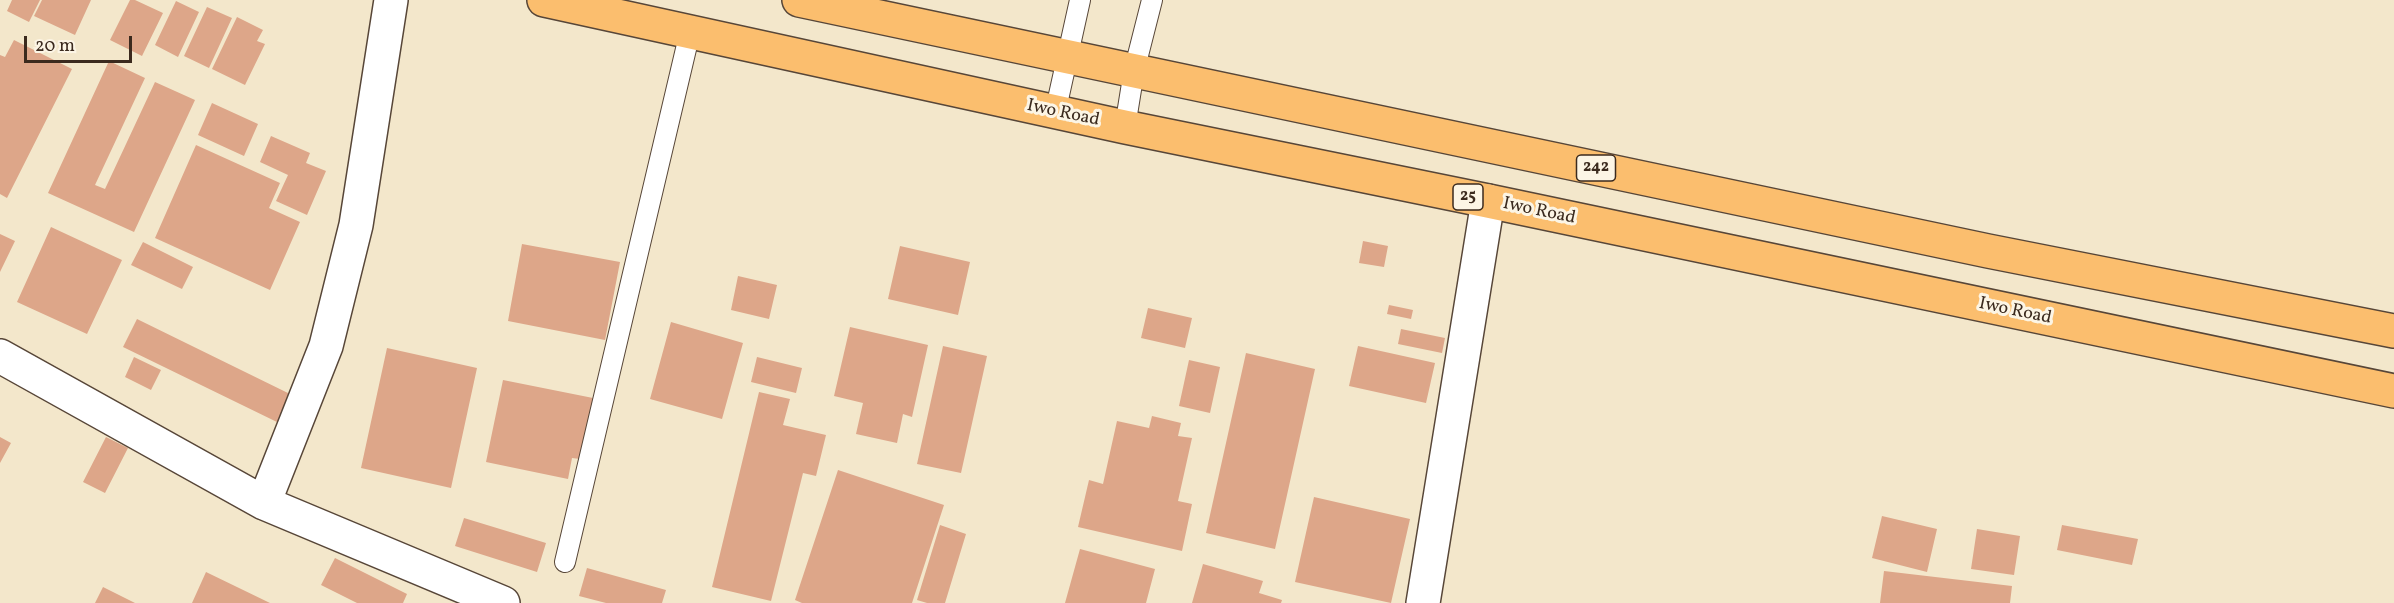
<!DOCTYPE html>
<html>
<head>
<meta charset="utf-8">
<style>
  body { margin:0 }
  #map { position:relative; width:2394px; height:603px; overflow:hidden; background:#f3e7cb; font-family:Vollkorn,serif }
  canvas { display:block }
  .scale { position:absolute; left:24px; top:36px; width:108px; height:27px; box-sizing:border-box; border:3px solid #3b2a1e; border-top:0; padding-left:8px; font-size:18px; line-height:21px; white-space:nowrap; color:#3b2a1e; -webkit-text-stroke:4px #fcf5e5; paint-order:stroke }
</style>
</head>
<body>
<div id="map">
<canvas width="2394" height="603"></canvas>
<div class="scale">20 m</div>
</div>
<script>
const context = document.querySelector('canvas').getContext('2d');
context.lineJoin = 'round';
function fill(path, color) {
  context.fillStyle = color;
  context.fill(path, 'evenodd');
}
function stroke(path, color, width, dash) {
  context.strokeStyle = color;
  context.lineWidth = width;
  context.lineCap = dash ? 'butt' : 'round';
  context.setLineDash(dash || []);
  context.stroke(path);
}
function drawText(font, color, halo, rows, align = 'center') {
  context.font = font + ' Vollkorn,serif';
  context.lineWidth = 6;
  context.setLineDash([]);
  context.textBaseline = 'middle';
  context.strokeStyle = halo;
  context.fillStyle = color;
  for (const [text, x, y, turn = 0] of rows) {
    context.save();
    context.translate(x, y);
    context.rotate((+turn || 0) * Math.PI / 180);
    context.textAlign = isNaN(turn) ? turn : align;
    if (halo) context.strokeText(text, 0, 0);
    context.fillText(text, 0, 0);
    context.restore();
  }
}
const building = new Path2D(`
  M12,0H40L29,22L7,11Z
  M42,0H91L75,35L34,16Z
  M130,0H135L163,13L142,56L110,40Z
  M176,1L199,12L178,57L155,45Z
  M207,7L232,18L209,68L184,56Z
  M237,17L263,30L257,41L265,44L245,85L212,69Z
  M14,40L72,69L7,198L0,194V55L5,57Z
  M109,61L145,78L95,185L105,189L155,82L195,100L134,232L48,193Z
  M212,103L258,124L244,156L198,135Z
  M271,136L310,153L306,163L326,171L307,215L276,201L288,175L260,162Z
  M196,145L280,183L269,208L300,222L270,290L155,238Z
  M51,227L122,260L87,334L17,302Z
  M0,234L15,241L0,272Z
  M1363,241L1388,246L1384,267L1359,263Z
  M143,242L193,267L182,289L131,265Z
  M522,244L620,262L605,340L508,321Z
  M900,246L970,262L958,315L888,299Z
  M738,276L777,285L769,319L731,310Z
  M1389,305L1413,310L1411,319L1387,314Z
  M1148,308L1192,318L1185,348L1141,338Z
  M137,319L292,395L279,423L123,347Z
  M671,322L743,343L722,419L650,399Z
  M850,327L928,345L912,417L903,414L897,443L856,434L863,403L834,396Z
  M1401,329L1445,338L1442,353L1398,344Z
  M943,346L987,356L961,473L917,464Z
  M1358,346L1435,363L1426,403L1349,386Z
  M387,348L477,368L451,488L361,468Z
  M1246,353L1315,369L1275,549L1206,533Z
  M134,357L161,370L151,390L125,377Z
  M757,357L802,368L796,393L751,382Z
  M1189,360L1220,367L1210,413L1179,406Z
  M503,380L593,398L580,459L572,458L568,479L486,462Z
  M759,392L790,399L783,425L826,435L816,476L803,473L771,601L712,587Z
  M1152,416L1181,423L1178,436L1192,438L1178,501L1192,504L1182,551L1078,527L1089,480L1103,484L1117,421L1149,428Z
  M0,437L11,443L0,463Z
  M106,437L128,448L105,493L83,482Z
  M838,470L944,505L912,603H802L795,600Z
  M1314,497L1410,519L1391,603L1295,582Z
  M1882,516L1937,529L1927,572L1872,558Z
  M464,518L546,543L537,572L455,546Z
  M940,525L966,534L945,603H927L917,600Z
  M2062,525L2138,539L2132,565L2057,550Z
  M1977,529L2020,536L2014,575L1971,569Z
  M1080,549L1155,569L1146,603H1065Z
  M335,558L407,594L403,603H357L321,585Z
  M1203,564L1263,581L1259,593L1282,600L1281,603H1192Z
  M587,568L666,590L662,603H606L579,596Z
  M1884,571L2012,586L2010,603H1880Z
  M206,572L270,603H192Z
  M103,587L135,603H95Z`);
const service = new Path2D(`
  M1055,113L1080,0
  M1125,127L1134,71L1152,0
  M565,562L690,32`);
const minor = new Path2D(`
  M0,356L264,503L503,603
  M264,503L326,346L356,225L391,0
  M1423,603L1488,201`);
const primary = new Path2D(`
  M544,0L1125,127L1488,201L2394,391
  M799,0L1988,251L2394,331`);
const shields = [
  [1596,168,39],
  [1468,197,30]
];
const shieldNames = [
  ["242",1596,168],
  ["25",1468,197]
];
const streetNames = [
  ["Iwo Road",1063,114,12],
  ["Iwo Road",1539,212,12],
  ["Iwo Road",2015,312,12]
];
fill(building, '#dda689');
stroke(service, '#574638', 22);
stroke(minor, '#574638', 36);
stroke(primary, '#574638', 36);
stroke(service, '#fff', 20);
stroke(minor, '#fff', 33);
stroke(primary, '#fbbe6e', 33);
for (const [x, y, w] of shields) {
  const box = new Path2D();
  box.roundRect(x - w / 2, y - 13, w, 26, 4.5);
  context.fillStyle = '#fcf5e5';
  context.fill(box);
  stroke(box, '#3b2a1e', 1.5);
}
drawText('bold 16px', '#3b2a1e', null, shieldNames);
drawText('18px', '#3b2a1e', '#fcf5e5', streetNames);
</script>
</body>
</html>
